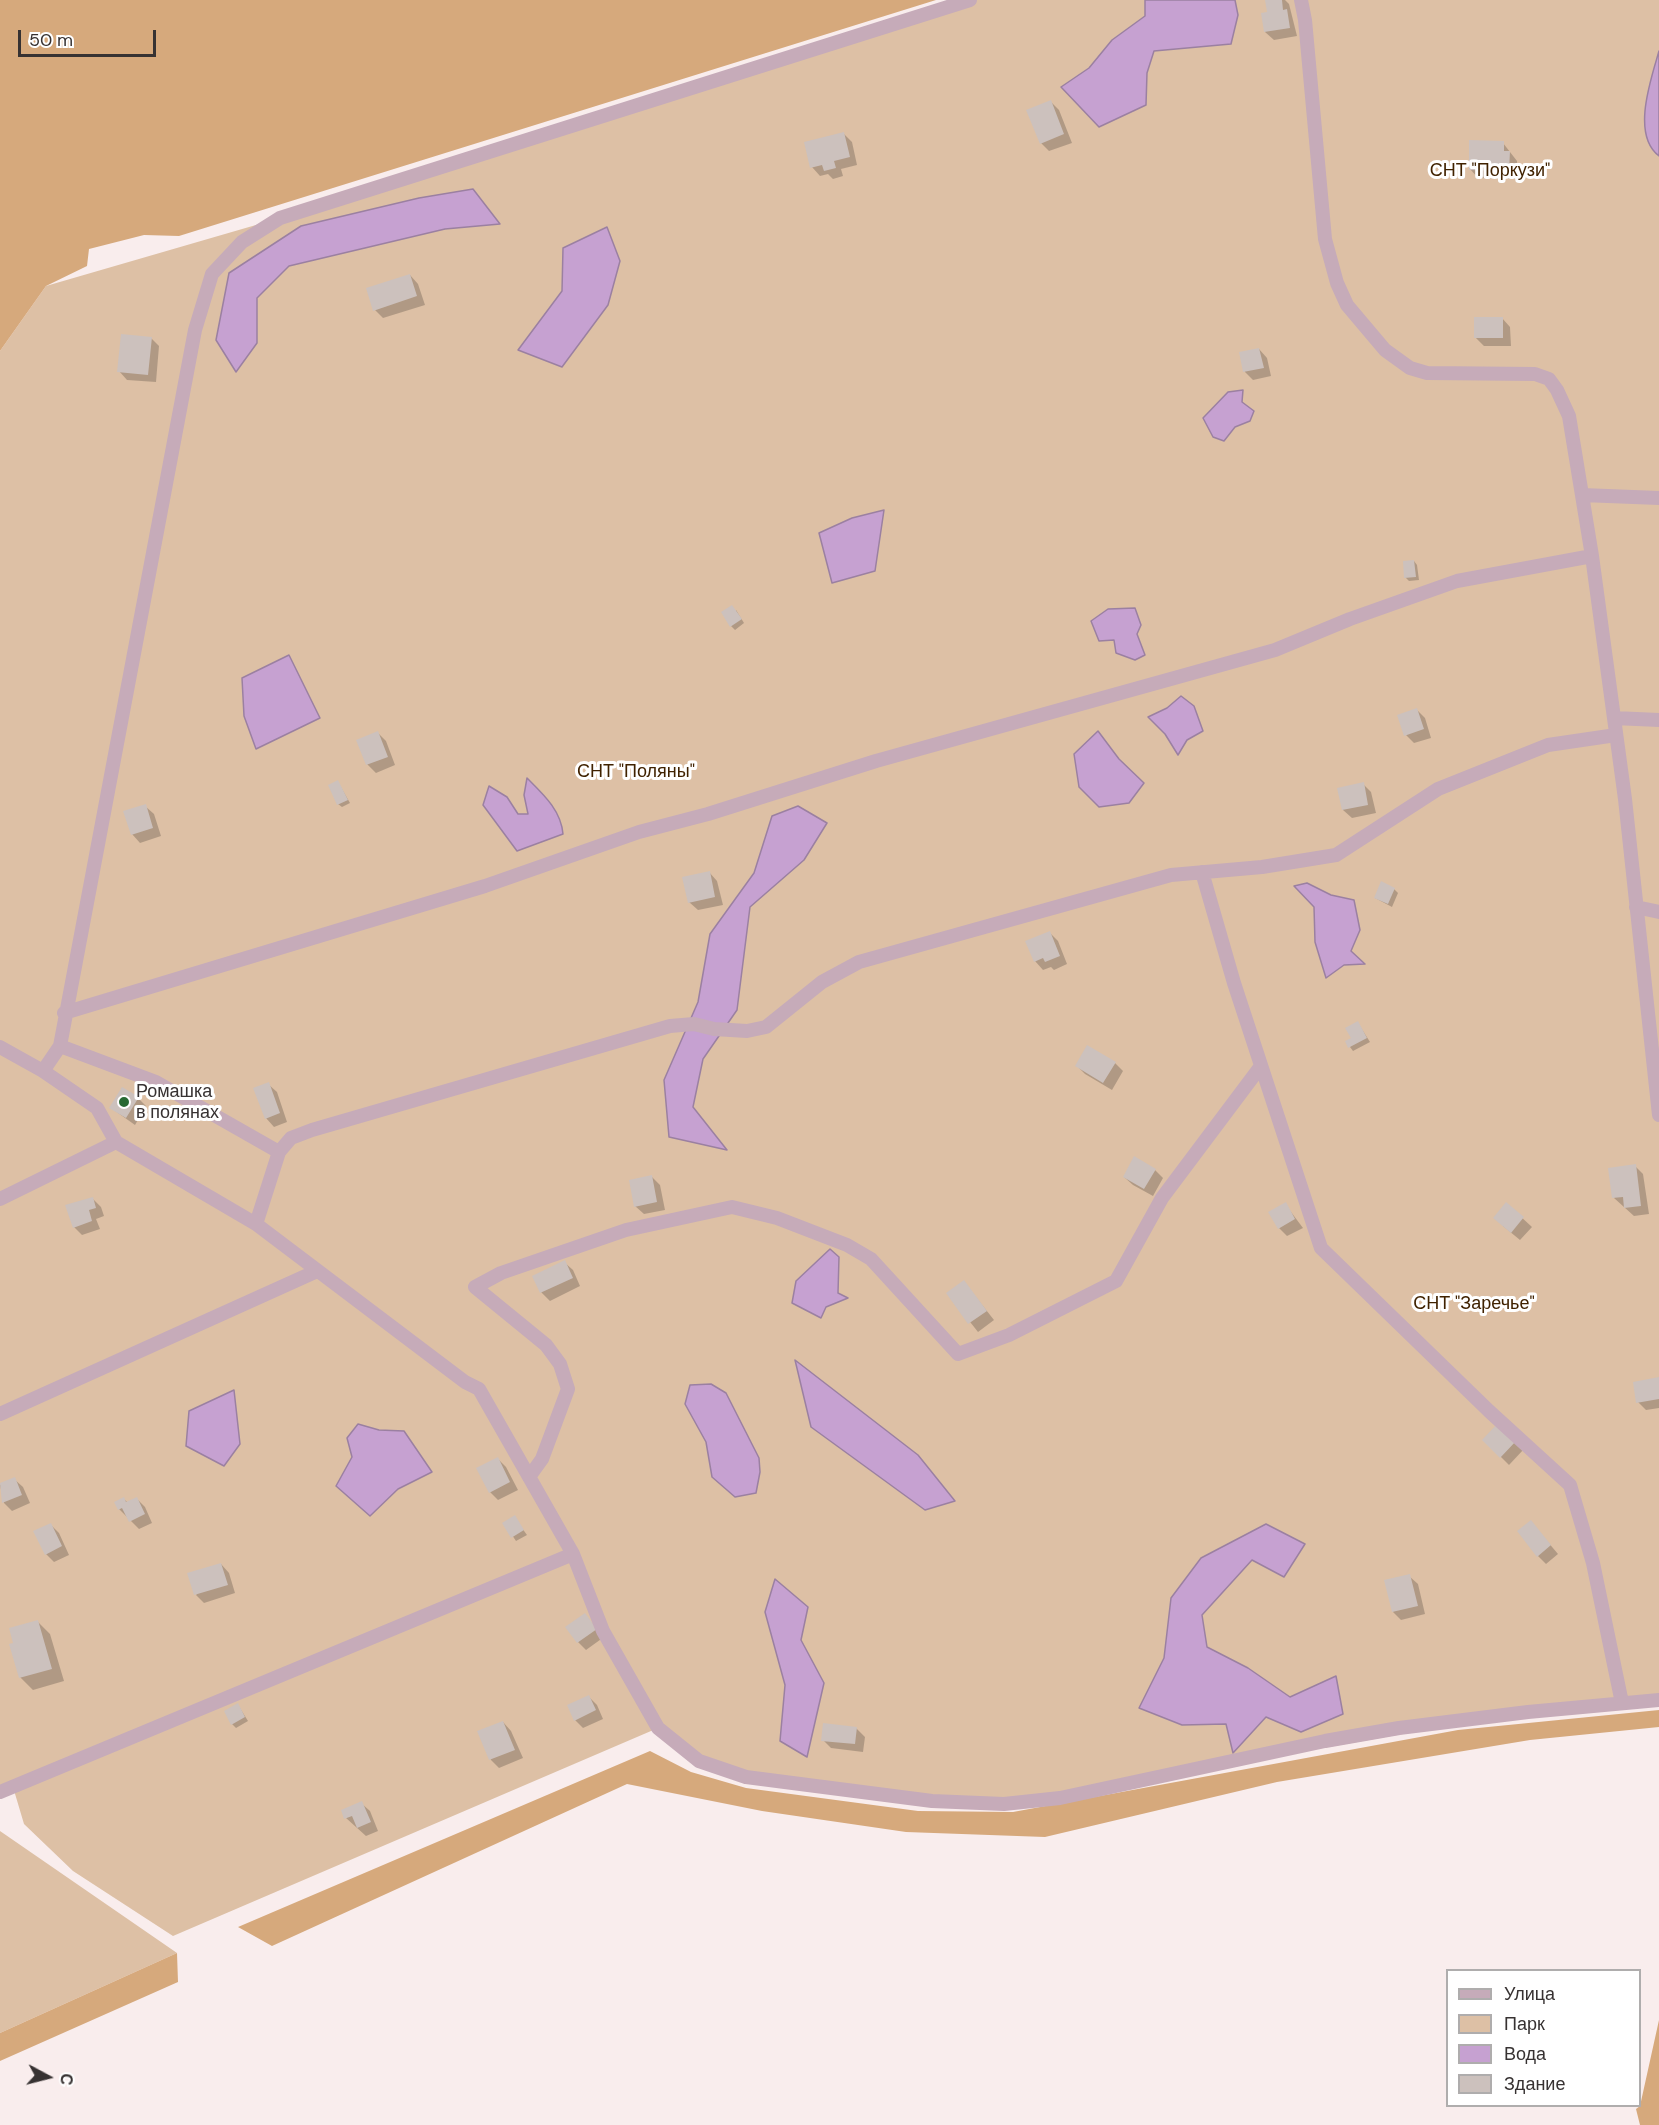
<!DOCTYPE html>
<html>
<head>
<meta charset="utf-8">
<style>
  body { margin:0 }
  #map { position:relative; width:1659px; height:2125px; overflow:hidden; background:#f9eded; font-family:"DM Sans",sans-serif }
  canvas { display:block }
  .legend { position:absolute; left:1446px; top:1969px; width:195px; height:138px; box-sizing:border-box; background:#fff; border:2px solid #afadad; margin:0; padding:8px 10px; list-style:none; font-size:18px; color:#373232 }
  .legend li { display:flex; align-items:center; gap:12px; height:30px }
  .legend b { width:30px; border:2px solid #afadad }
  .north { position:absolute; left:18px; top:2047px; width:60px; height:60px; -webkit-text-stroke:4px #fff; paint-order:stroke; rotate:97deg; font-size:16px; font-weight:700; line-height:24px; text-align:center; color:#373232 }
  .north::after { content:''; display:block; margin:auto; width:21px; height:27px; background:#373232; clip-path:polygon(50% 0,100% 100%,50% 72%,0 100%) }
  .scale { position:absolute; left:18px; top:30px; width:138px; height:27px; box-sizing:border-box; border:3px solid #373232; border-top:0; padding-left:8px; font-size:18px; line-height:21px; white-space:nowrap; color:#373232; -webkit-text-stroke:4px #fff; paint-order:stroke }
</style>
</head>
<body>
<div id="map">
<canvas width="1659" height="2125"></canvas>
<ul class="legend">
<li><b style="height:8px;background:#c6abb9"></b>Улица</li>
<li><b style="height:16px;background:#ddc0a5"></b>Парк</li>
<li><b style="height:16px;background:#c6a1d1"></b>Вода</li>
<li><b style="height:16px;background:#ccc1bd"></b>Здание</li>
</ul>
<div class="north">С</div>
<div class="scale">50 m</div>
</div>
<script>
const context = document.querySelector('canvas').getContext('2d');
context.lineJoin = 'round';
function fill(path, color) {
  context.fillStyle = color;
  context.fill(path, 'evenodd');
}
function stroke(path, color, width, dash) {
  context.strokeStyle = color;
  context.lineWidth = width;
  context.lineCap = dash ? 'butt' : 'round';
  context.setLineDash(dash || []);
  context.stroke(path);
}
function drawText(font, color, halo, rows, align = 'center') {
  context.font = font + ' "DM Sans",sans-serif';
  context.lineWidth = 6;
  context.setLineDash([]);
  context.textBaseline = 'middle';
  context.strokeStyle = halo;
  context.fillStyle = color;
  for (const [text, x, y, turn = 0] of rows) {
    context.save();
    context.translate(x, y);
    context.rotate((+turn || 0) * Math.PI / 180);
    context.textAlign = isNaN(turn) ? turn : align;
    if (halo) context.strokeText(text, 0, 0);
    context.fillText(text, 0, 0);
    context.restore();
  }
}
const green = new Path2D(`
  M970,0H1659V1700L1528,1712L1004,1804L746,1777L699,1761L658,1728L173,1936L73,1871L24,1824L13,1787L0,1792V351L46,286L280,218Z
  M0,1831L177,1953L0,2033Z`);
const forest = new Path2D(`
  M0,0H936L179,236L144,235L89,249L87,266L46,286L0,351Z
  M1659,1710V1727L1530,1740L1277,1782L1045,1837L906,1832L762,1811L627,1784L272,1946L238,1927L650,1751L691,1772L746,1788L918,1811L1013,1812L1458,1730Z
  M177,1953L178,1982L0,2061V2033Z
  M1659,2020V2125H1640L1636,2109L1640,2106Z`);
const water = new Path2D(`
  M1145,0H1235L1238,15L1231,44L1154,51L1147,73L1146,105L1099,127L1061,87L1089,68L1112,40L1145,16Z
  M1659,51V156C1631,135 1651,79 1659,51Z
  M473,189L500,224L445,229L289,266L257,298V343L236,372L216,340L229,273L301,226L419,198Z
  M607,227L620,261L608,305L562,367L518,350L562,291L563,248Z
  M1243,390L1242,402L1254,411L1250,421L1235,427L1224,441L1213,437L1203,418L1228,392Z
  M884,510L875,571L832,583L819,533L852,518Z
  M1135,608L1141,625L1137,634L1145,655L1135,660L1116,653L1114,640L1099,641L1091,621L1108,609Z
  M289,655L320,718L256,749L244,716L242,678Z
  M1181,696L1194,706L1203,731L1187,740L1178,755L1165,734L1148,717L1167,708Z
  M1098,731L1119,759L1144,783L1129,803L1099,807L1079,787L1074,754Z
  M527,778C543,794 561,810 563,834L517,851L483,805L489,786L507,797L518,814H528L524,795Z
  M798,806L827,823L804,860L750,907L737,1010L703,1059L693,1107L727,1150L669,1137L664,1080L698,1002L710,934L754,873L772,816Z
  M1307,883L1331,895L1354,900L1360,930L1351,951L1365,964L1344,965L1326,978L1315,942L1314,907L1294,886Z
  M830,1249L839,1257L838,1293L848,1298L826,1307L821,1318L792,1303L796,1281Z
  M795,1360L918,1455L955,1501L925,1510L811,1427Z
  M711,1384L726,1393L759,1458L760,1472L756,1493L735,1497L712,1477L706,1442L685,1404L690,1385Z
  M234,1390L240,1444L224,1466L186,1446L189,1411Z
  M358,1424L379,1430L404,1431L432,1472L398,1489L370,1516L336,1486L352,1457L347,1438Z
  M1266,1524L1305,1544L1284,1577L1252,1560L1202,1615L1207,1647L1248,1668L1290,1697L1336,1676L1343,1714L1301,1732L1266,1717L1233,1753L1226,1724L1182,1725L1139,1708L1164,1658L1171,1598L1201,1558Z
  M775,1579L808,1607L801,1640L824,1683L807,1757L780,1741L785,1685L765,1612Z`);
const shadow = new Path2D(`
  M1266,0H1285L1289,4L1297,36L1274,40L1265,32L1269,14Z
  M1051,102L1059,110L1072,143L1049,151L1041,143Z
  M843,133L852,142L857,165L841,169L843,176L833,179L828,174L820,176L812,167Z
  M1503,143L1517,161V179L1478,178L1470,169Z
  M410,275L418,284L425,305L383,318L375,310Z
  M1502,318L1510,327L1511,346H1484L1475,337Z
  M151,338L159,346L156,382L127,380L119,371Z
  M1259,349L1267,358L1271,376L1253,380L1245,372L1241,353Z
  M1414,561L1417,565L1419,580L1409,581L1405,577Z
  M736,610L744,623L735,630L731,626Z
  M1417,710L1425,718L1431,738L1414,743L1406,735Z
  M378,733L386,741L395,765L376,773L367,764Z
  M338,782L350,803L342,807L338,804Z
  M1363,784L1371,792L1376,813L1352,818L1343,810L1339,789Z
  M145,806L154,814L161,836L140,843L132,834Z
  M709,872L717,881L723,905L698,910L689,902Z
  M1394,889L1398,893L1392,907L1375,898Z
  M1050,933L1058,941L1067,964L1054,970L1051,967L1043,970L1035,961Z
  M1358,1023L1370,1042L1353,1051L1350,1047Z
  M1115,1063L1123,1071L1112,1090L1085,1074L1077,1066Z
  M268,1084L277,1092L287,1122L274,1127L266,1118Z
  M138,1098L146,1106L135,1125L111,1108Z
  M1635,1166L1643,1174L1649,1214L1634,1216L1614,1198Z
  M1155,1170L1163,1178L1153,1196L1133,1185L1124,1177Z
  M651,1176L660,1185L665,1210L644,1214L635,1206Z
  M92,1198L101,1207L104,1216L96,1219L100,1229L82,1235L74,1227Z
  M1285,1204L1303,1228L1287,1236L1279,1228Z
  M1507,1204L1532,1227L1520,1240L1503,1226Z
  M564,1262L573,1270L580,1286L550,1301L541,1292L534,1276Z
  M964,1282L994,1320L978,1332L948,1294Z
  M1659,1378V1408L1646,1410L1638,1402Z
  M1499,1425L1524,1449L1509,1465L1484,1440Z
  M498,1459L506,1467L518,1490L498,1500L490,1492Z
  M14,1479L23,1487L30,1503L12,1511L4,1503L0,1485Z
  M124,1499L128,1503L137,1499L145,1507L152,1523L139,1529L119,1509Z
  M514,1517L527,1535L516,1541L504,1523Z
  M1531,1522L1558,1554L1546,1564L1538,1556Z
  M50,1524L59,1533L69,1555L54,1562L46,1554Z
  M221,1564L229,1573L235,1593L204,1603L196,1595Z
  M1409,1576L1418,1584L1425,1614L1401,1620L1393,1612Z
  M585,1615L604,1637L586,1650L578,1642Z
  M37,1621L50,1634L64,1681L33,1690L20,1677Z
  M589,1697L597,1705L603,1719L583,1728L575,1720Z
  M238,1705L248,1721L236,1728L232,1724Z
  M503,1722L511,1731L523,1758L499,1768L491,1760L479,1732Z
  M856,1728L865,1737L863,1752L831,1748L823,1740Z
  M361,1803L370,1811L378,1831L366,1836L346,1818Z`);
const building = new Path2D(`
  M1265,0H1282L1283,10L1287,9L1290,28L1264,32L1261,13L1267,12Z
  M1051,100L1064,134L1040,144L1026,110Z
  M844,132L850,157L834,161L836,168L824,171L822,165L810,168L804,142Z
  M1469,140L1504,141V151H1510L1509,171L1469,170Z
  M410,274L417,296L373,311L366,288Z
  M1474,317H1503V338H1474Z
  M121,334L152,337L148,375L117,372Z
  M1259,348L1264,368L1243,372L1239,352Z
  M1414,560L1416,577L1404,578L1403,561Z
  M732,605L742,619L730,627L721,612Z
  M1417,708L1424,729L1404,736L1397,715Z
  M378,731L388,757L366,765L356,740Z
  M338,780L348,800L337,805L328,785Z
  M1364,782L1368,805L1342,810L1337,788Z
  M146,804L153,828L131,835L123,811Z
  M710,871L715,897L688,903L682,877Z
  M1381,881L1395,888L1388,904L1374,898Z
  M1050,931L1060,956L1045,962L1043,958L1034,962L1025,941Z
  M1358,1021L1367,1038L1348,1048L1345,1041L1351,1038L1345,1028Z
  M1087,1045L1116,1062L1103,1083L1075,1066Z
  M269,1082L280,1113L265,1119L253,1088Z
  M122,1087L139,1097L126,1118L109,1108Z
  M1134,1156L1156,1169L1144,1189L1123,1177Z
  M1636,1164L1641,1206L1624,1208L1623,1197L1612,1198L1608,1168Z
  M652,1175L657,1202L634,1207L629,1180Z
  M93,1197L96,1208L89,1210L92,1221L73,1228L65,1205Z
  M1286,1202L1295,1219L1278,1229L1268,1212Z
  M1506,1202L1524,1217L1511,1233L1493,1218Z
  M565,1260L573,1278L540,1293L532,1276Z
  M964,1280L987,1311L968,1324L946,1293Z
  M1659,1377V1399L1636,1403L1633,1382Z
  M1499,1422L1517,1440L1500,1458L1482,1440Z
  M498,1457L510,1482L489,1493L476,1468Z
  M15,1477L22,1495L2,1503L0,1483Z
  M124,1497L126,1502L137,1497L145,1514L129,1522L122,1508L118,1510L114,1502Z
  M515,1515L524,1530L511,1538L502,1523Z
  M1531,1520L1551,1545L1537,1557L1517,1531Z
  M51,1523L62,1546L45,1555L33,1531Z
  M221,1563L228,1585L194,1595L187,1573Z
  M1410,1574L1418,1606L1392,1612L1384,1580Z
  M585,1613L597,1629L577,1643L565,1627Z
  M38,1620L52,1669L19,1678L9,1644L13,1643L9,1628Z
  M589,1695L596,1710L574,1721L567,1705Z
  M238,1703L245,1717L231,1725L224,1711Z
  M503,1721L515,1750L489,1760L477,1731Z
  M823,1723L857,1727L855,1744L821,1741Z
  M362,1801L371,1822L357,1828L352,1816L344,1819L341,1810Z`);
const minor = new Path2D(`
  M1301,0L1305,20L1325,239L1337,283L1347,305L1385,350L1410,368L1427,373L1535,374L1549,379L1557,390L1569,416L1592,556L1625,799L1659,1115
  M1582,495L1659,498
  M1614,718L1659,720
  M1202,872L1234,983L1321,1248L1489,1411L1570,1485L1593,1563L1622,1703
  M1636,907L1659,912
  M64,1013L485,886L639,832L708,814L876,761L1275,650L1350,619L1457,581L1592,556
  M60,1046L156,1082L279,1152
  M0,1047L43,1071L97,1108L116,1142L256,1224L465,1382L479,1389L573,1554L603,1631L658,1728L699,1761L746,1777L932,1801L1004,1804L1060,1798L1325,1741L1399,1728L1528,1712L1659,1700
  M43,1071L60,1046L195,330L212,274L242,242L280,218L970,0
  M0,1199L116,1142
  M256,1224L279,1152L291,1138L312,1130L670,1026L694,1024L714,1029L747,1031L766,1027L822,982L859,962L1171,875L1262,867L1336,855L1438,789L1548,745L1616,735
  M0,1414L317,1271
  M529,1477L542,1459L568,1389L560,1364L546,1345L475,1287L501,1273L626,1230L732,1207L777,1218L847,1245L871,1259L958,1354L1009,1335L1116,1281L1162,1198L1261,1066
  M0,1792L573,1554`);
const markers = [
  [124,1102,6,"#286933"]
];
const parkNames = [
  ["СНТ \"Поркузи\"",1490,171],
  ["СНТ \"Поляны\"",636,772],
  ["СНТ \"Заречье\"",1474,1304]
];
const poiNames = [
  ["Ромашка",136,1092],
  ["в полянах",136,1113]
];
fill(green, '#ddc0a5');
fill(forest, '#d6a97c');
fill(water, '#c6a1d1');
stroke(water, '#9b80a1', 1.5);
fill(shadow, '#0003');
fill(building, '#ccc1bd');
stroke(minor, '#c6abb9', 14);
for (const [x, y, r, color] of markers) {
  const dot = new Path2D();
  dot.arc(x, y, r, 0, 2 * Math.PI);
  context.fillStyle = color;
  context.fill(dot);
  stroke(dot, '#fff', 2);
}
drawText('18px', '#402200', '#fff', parkNames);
drawText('18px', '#373232', '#fff', poiNames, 'left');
</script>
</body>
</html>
